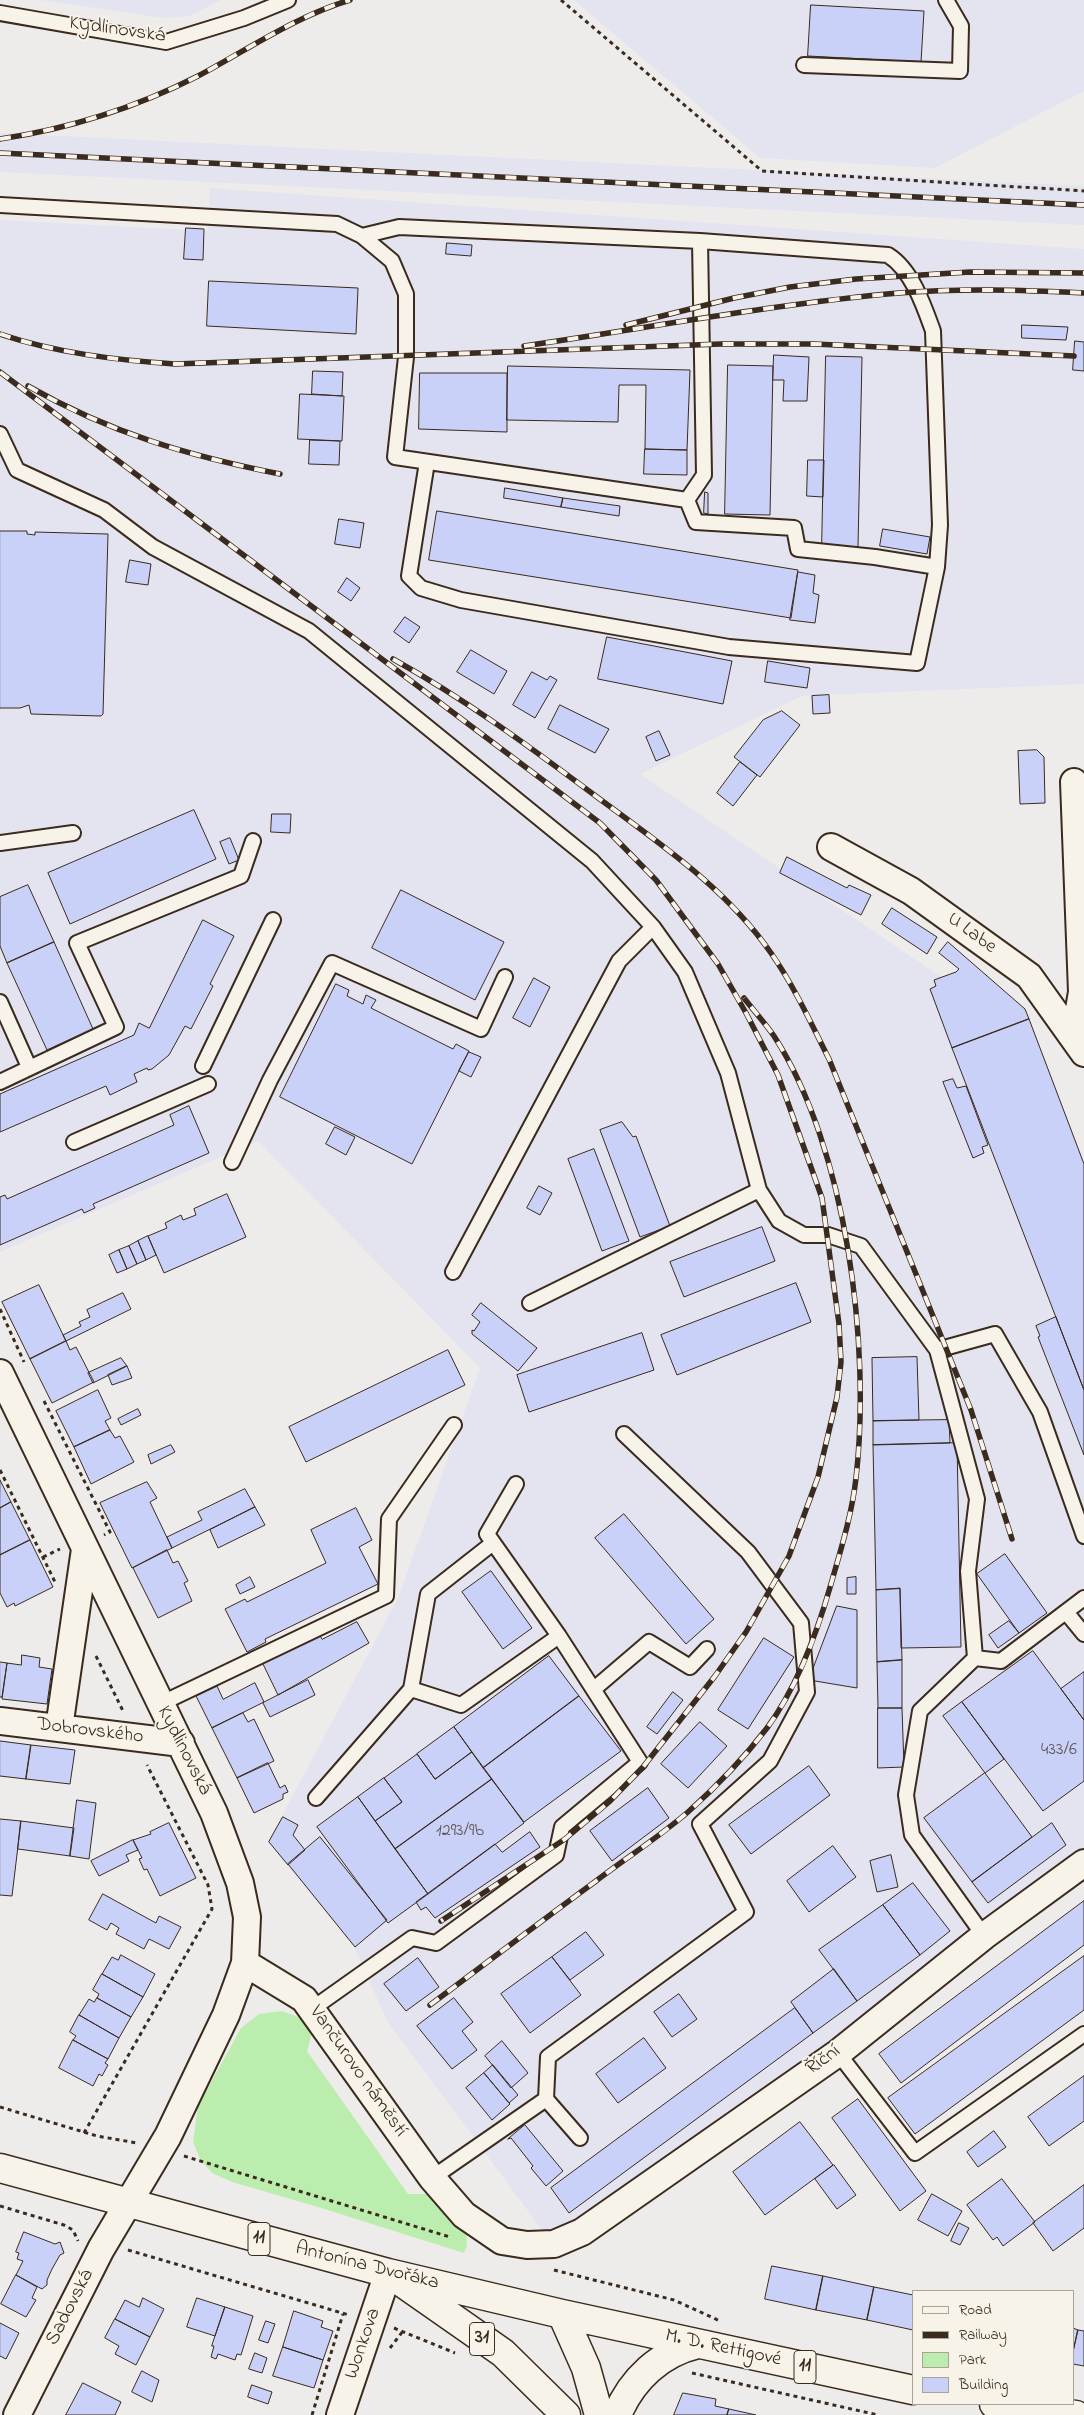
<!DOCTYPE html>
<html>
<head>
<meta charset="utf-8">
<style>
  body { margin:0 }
  #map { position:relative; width:1084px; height:2415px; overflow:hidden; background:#eeeceb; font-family:"Indie Flower",sans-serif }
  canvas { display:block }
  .legend { position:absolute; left:912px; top:2290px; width:162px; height:115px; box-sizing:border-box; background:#f7f3e8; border:1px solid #aca397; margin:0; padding:6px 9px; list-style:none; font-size:15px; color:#3b2a1e }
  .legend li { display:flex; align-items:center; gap:10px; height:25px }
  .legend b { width:25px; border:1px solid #aca397 }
</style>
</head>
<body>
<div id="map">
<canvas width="1084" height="2415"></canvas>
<ul class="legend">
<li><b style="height:6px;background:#f7f3e8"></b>Road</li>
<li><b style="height:6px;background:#3b2a1e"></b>Railway</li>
<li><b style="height:14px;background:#bbeeae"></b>Park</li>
<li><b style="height:14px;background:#cad1f9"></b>Building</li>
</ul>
</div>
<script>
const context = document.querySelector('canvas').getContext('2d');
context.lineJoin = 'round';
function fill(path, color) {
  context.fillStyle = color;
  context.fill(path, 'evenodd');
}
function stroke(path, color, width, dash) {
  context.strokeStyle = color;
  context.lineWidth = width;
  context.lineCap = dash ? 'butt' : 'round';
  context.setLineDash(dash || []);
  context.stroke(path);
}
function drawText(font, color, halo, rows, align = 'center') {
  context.font = font + ' "Indie Flower",sans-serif';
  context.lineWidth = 4;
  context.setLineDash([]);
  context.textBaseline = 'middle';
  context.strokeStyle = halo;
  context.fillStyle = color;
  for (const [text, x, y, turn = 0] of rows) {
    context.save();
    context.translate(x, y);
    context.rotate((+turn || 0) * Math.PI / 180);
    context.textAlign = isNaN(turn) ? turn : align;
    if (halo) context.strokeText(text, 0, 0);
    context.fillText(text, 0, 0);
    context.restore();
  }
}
const built = new Path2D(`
  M40,0H221L190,16L163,18Z
  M574,0H1084V91L935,168L760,158Z
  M0,133L1084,186V225L0,172Z
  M210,188L1084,249V684L802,696L640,774L1023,1032L1084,1173V1856L554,2246L387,2021L354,1947L268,1842L398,1598L480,1368L258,1141L0,1252V220L208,231Z`);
const green = new Path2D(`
  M282,2011L298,2017L313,2029L307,2051L408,2194H429L444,2213L466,2227L467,2245L464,2253L318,2207L232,2182L212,2173L200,2159L193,2142L198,2106L241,2028L259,2014Z`);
const building = new Path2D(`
  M811,5L924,11L921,62L808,56Z
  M186,228L204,229L203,260L184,259Z
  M447,243L472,245L471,256L446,254Z
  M209,281L358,288L356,334L207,326Z
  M1022,325L1068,327L1066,340L1022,338Z
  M1075,341L1084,342V371L1073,370Z
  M774,355L809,357L807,401H783L784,380H773Z
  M826,356L862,357L858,547H822Z
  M728,365L773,366L770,515L725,514Z
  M508,366L690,370L687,450L645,449L646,385H619L618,422L507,420Z
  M313,371L343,372L342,396L312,394Z
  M420,373H507V432L419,429Z
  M300,394L344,396L342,441L298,439Z
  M310,440L340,441L339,465L309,464Z
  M645,449L687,450V475L644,474Z
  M808,460H824L823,497L807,496Z
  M505,488L563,498L561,507L504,498Z
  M705,492L708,493V514L704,513Z
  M563,498L620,506L619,516L561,507Z
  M437,511L798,570L791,618L429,560Z
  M339,519L364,523L360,548L335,544Z
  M883,529L930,537L927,554L880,546Z
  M0,531H27V534L35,535V532L108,534L103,714L101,716L31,714L29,705L20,708H0Z
  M130,560L151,564L148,585L126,582Z
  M798,572L815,575L813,593L819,595L815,623L790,620Z
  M347,578L360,588L351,601L338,592Z
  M405,617L420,627L409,643L394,632Z
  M607,637L732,661L723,704L598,679Z
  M471,650L507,671L494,694L457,672Z
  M768,661L810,668L807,688L765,682Z
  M532,672L547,680L550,676L557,680L535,718L513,705Z
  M829,695L830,713L813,714L812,696Z
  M560,705L609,729L595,753L548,729Z
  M782,711L800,725L760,777L734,757L763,720Z
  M659,731L670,755L656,761L646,737Z
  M1037,750L1044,757L1045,803L1020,804L1018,751Z
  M740,762L757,775L733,806L717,793Z
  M194,810L216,859L70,924L48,873Z
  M272,814H291L290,833L271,832Z
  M230,838L239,860L229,864L220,842Z
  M787,857L847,888L849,885L871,895L861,915L780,873Z
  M28,885L54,942L7,963L0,946V897Z
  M401,890L504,942L475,1000L372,948Z
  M892,908L937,937L927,954L882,924Z
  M203,920L234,936L210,984L213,986L191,1029L185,1026L169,1055L152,1069L148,1070L147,1068L134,1074L137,1082L110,1095L106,1086L0,1132V1094L134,1035L139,1023L149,1028Z
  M54,942L93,1029L47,1050L7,963Z
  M948,942L1025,1009L1029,1019L952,1048L930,989L936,986L934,980L956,972L959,969L939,953Z
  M534,978L550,987L530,1027L513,1018Z
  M336,984L349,990L347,996L363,1004L366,995L376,1000L371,1008L453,1049L456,1044L469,1051L412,1164L280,1097Z
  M1029,1019L1084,1164V1390L952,1048Z
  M469,1052L481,1057L471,1077L459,1071Z
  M953,1079L957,1088L966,1086L988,1145L982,1147L984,1153L973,1158L943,1082Z
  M189,1106L209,1153L93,1204L95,1208L84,1213L82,1209L0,1245V1197L5,1195L7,1199L174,1125L170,1115Z
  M622,1122L633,1137L636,1136L670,1226L640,1237L600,1130Z
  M335,1127L355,1137L346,1155L326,1144Z
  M594,1149L629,1241L602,1251L568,1159Z
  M539,1186L552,1193L540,1215L527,1208Z
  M227,1194L246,1237L164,1273L148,1236L167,1228L165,1223L181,1215L183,1220L196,1215L194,1209Z
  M762,1227L775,1261L684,1297L670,1262Z
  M148,1236L156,1255L146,1260L138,1241Z
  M138,1241L146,1260L137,1264L129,1246Z
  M129,1246L137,1264L127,1269L119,1250Z
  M119,1250L127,1269L117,1273L109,1255Z
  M796,1283L811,1322L677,1375L661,1335Z
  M39,1285L66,1341L30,1359L2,1302Z
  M123,1293L131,1309L66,1341L63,1335L81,1326L79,1322L90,1317L87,1310Z
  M481,1303L537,1348L518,1371L472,1334V1330L474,1331L480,1322L472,1315Z
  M1056,1317L1084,1390V1455L1038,1337L1040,1336L1036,1326Z
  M642,1333L654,1370L529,1412L517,1375Z
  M66,1341L70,1350L76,1347L94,1382L52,1403L30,1359Z
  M448,1350L465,1385L306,1462L289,1427Z
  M917,1357L919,1420L873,1421L872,1358Z
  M121,1358L127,1366L93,1383L88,1373Z
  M127,1366L132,1378L112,1385L108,1375Z
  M98,1390L111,1418L105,1421L110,1430L74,1447L56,1411Z
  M138,1409L141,1415L121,1425L118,1419Z
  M949,1420L950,1443L873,1445V1421Z
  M110,1430L115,1438L120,1436L134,1462L91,1484L74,1447Z
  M957,1443L961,1647L901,1648L900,1588L876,1590L873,1445Z
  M171,1445L175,1452L151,1464L148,1455Z
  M0,1480L11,1502L0,1508Z
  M147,1482L157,1498L150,1502L172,1548L132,1568L100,1503Z
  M245,1489L255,1507L172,1548L167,1537L202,1520L198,1512Z
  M11,1502L30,1540L0,1555V1508Z
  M255,1507L265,1525L218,1548L210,1530Z
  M356,1508L372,1540L359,1547L378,1584L265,1639L266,1642L247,1652L225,1609L245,1599L247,1602L326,1563L311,1530Z
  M624,1514L714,1619L686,1644L595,1538Z
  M30,1540L53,1587L15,1606L14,1603L7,1607L0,1593V1555Z
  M167,1550L173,1563L178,1561L188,1581L184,1583L192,1601L158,1618L133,1568Z
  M1005,1554L1047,1613L1019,1633L977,1574Z
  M491,1571L532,1628L503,1649L462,1592Z
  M250,1577L255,1587L240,1594L236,1585Z
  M856,1577V1594H847V1578Z
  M900,1589L902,1660L877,1662L876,1590Z
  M837,1606L857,1610V1688L809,1680Z
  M1009,1621L1019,1633L998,1648L989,1635Z
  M357,1622L369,1643L278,1695L262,1662L318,1633L322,1639Z
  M764,1638L794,1657L748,1729L718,1710Z
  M1033,1651L1084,1720V1781L1043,1811L962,1702Z
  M22,1655L40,1658L39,1667L52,1669L47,1704L2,1699L7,1663L21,1665Z
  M549,1656L579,1696L483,1768L454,1727Z
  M902,1660V1708H878L877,1662Z
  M0,1662L7,1663L2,1697H0Z
  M1084,1672V1720L1061,1689Z
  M308,1680L315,1695L270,1717L263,1703Z
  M255,1683L264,1702L212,1728L196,1696L217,1686L223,1699Z
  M673,1692L683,1700L657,1734L647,1727Z
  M579,1696L621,1751L524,1822L483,1768Z
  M962,1702L1004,1759L985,1773L943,1716Z
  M878,1708H902L904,1767L878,1768Z
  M243,1713L248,1722L254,1719L274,1761L237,1778L212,1728Z
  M700,1722L727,1746L688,1788L661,1764Z
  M454,1727L472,1752L435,1779L417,1754Z
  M0,1741L31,1745L26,1779L0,1776Z
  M31,1745L75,1750L70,1784L26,1779Z
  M472,1752L492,1779L395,1849L375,1821L402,1802L384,1778L417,1754L435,1779Z
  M268,1763L280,1788L285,1785L288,1792L283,1794V1799L254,1813L237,1778Z
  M809,1766L830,1795L751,1854L729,1825Z
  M985,1773L1032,1837L972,1882L924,1818Z
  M384,1778L402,1802L375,1821L358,1797Z
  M492,1779L524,1823L428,1894L395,1849Z
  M648,1788L669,1818L612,1861L590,1831Z
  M358,1797L428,1894L388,1923L317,1827Z
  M77,1800L96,1803L89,1859L70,1856Z
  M283,1817L298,1825L293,1835L305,1850L288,1865L269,1842Z
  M0,1819L21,1821L12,1896L0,1895Z
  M21,1821L74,1828L70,1856L18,1849Z
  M169,1823L196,1878L160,1896L147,1869L144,1870L139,1859L142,1858L133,1840L151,1834L150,1832Z
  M1052,1823L1066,1845L988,1903L972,1882Z
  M530,1832L540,1847L435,1918L426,1907L421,1910L416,1902L495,1844L502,1852Z
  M320,1837L387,1920L355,1947L288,1864Z
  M133,1840L138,1850L126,1855L129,1861L99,1876L91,1861Z
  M833,1846L856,1877L809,1912L787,1881Z
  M891,1855L898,1887L877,1892L870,1861Z
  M913,1883L950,1931L920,1955L883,1905Z
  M103,1894L156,1923L159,1916L181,1927L169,1949L149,1939L144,1949L116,1934L119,1928L111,1923L107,1930L89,1920Z
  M1084,1901V1945L901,2083L879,2054Z
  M883,1905L920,1955L857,2001L819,1950Z
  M586,1932L604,1955L570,1980L552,1957Z
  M121,1955L155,1974L143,1997L102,1974L112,1957L118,1960Z
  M1084,1956V2010L915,2134L888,2098Z
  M552,1957L581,1995L530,2033L501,1994Z
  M418,1958L439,1987L406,2011L384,1984Z
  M834,1969L857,2001L813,2033L791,2002Z
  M102,1974L143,1997L131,2017L97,1998L99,1994L93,1990Z
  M679,1994L697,2019L672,2037L654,2012Z
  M97,1998L131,2017L119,2038L79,2015L89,1999L94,2002Z
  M454,1998L473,2022L462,2031L477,2050L452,2069L417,2026Z
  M795,2008L813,2033L569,2213L551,2188Z
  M79,2015L119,2038L108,2059L73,2040L76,2036L70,2032Z
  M644,2038L666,2068L618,2103L596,2074Z
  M73,2040L108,2059L105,2063L108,2065L102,2076L99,2074L93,2086L59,2068Z
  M502,2041L528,2073L511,2088L485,2056Z
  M493,2065L518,2095L509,2103L484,2073Z
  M484,2073L510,2104L492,2120L466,2088Z
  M1084,2076V2121L1049,2146L1028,2117Z
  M858,2099L926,2191L900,2211L832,2118Z
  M800,2122L833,2165L765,2215L733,2172Z
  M525,2125L563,2171L546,2186L531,2168L533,2166L511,2138L508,2139Z
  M994,2131L1006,2147L978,2167L967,2152Z
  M834,2165L856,2195L837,2209L815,2179Z
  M1002,2179L1035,2222L1003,2246L997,2237L993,2240L967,2205Z
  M1084,2185V2228L1053,2251L1033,2223Z
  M932,2194L962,2211L948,2236L918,2220Z
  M959,2223L969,2228L960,2245L951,2241Z
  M24,2232L55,2244L60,2242L64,2253L60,2255L52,2269L47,2280V2285L42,2289L16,2275L23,2261L17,2259L19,2253L16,2252Z
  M772,2266L823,2276L816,2310L765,2299Z
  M16,2275L37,2287L32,2298L36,2300L26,2317L1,2304Z
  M823,2276L874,2287L867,2320L816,2310Z
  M874,2287L913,2295V2330L867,2320Z
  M143,2298L164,2309L150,2337L115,2319L125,2300L139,2307Z
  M197,2298L225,2307L215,2336L187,2327Z
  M225,2307L253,2316L241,2355L237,2354L235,2360L218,2354L216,2359L211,2357L214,2346H212Z
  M294,2311L323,2321L321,2327L333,2331L323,2360L283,2347Z
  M115,2319L150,2337L136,2365L115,2354L119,2346L105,2338Z
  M266,2321L275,2324L268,2343L259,2340Z
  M0,2323L19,2333L6,2359L0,2356Z
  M1073,2328L1078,2330L1073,2352Z
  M1078,2330L1084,2331V2366L1073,2364V2352Z
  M283,2347L323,2360L314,2388L273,2376Z
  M255,2353L267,2358L262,2373L249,2369Z
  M142,2371L159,2380L152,2402L132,2392Z
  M83,2383L121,2402L115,2415H66Z
  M252,2385L272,2392L268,2404L248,2397Z
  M683,2393L716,2399L715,2406L729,2409L727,2415H674Z
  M729,2409L756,2415H727Z`);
const path = new Path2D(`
  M561,0L762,171L1084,191
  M0,1309L24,1362
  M44,1401L110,1532L104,1535
  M0,1470L55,1582
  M43,1557L60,1549
  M96,1656L123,1711
  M0,2107L97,2136L137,2143
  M84,2133L212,1909L208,1885L147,1765
  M184,2156L450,2237
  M0,2206L64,2225L73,2230L78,2241
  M128,2250L349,2315
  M554,2270L674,2300L720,2321
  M394,2328L455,2353
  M390,2348L403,2331
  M692,2373L878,2415
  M312,2415L343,2314`);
const lane = new Path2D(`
  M0,13L166,42L244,18L288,0
  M804,65L960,71L961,26L946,0
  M0,205L337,224L362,236L392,261L406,294V357L395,457L687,500
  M362,236L399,227L700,241L888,255C912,270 924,306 933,331L940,525L937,567L917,663L729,647L461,600L421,588L409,576L427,462
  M0,434L17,470L104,510L153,547L309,631L592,861L653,927L685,972L728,1073L759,1190
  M687,500L696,522L794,528L798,549L875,557L937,567
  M687,500L704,475L700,241
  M0,843L73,833
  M0,1002L29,1067
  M203,1066L273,920
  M0,1082L116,1027L77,943L241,876L253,841
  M74,1142L208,1084
  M232,1162L270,1080L332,963L481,1029L505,977
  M453,1272L619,961L653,927
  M530,1303L759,1190L779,1221L804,1235H828L861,1246L937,1350L977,1499L968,1571L975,1658L920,1711L906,1795L912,1835L984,1936
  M937,1350L995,1334L1040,1412L1084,1536
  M1066,1612L1084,1634
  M975,1658L1001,1661L1084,1598
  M411,1689L461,1705L559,1636
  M594,1689L649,1642L690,1667L707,1649
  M160,1704L386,1596L389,1519L454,1425
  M316,1798L411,1689L428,1594L493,1543
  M312,2009L412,1938L436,1943L556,1855L562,1827L640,1762L559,1636L487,1534L516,1484
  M838,2053L915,2153L1084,2034
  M580,2138L546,2099L548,2057L746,1912L700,1824L770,1761L807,1692L801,1623L748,1552L624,1434
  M432,2178L546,2099`);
const street = new Path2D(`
  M1074,782L1082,992L1074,1039
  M831,847L911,891L1029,976L1084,1053
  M0,1373L214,1813L240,1883L247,1917L245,1963L226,2015L168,2136L101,2249L17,2415
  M0,1721L181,1743
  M59,1728L85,1549
  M245,1963L304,1999L432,2178L464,2215L502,2241L527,2245L554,2244L582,2232L838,2053L984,1936L1084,1863
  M340,2415L388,2273`);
const primary = new Path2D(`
  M0,2168L388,2273L562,2314L913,2390
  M400,2281L503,2353L566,2415
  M562,2314L586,2368L599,2415
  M994,2404L1076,2415
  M617,2415C632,2379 660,2353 698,2344`);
const rail = new Path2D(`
  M0,139C68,129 137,107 198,76C247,50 296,16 350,0
  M0,153L1084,205
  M626,325L734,298L790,287L856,279L970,272L1084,273
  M0,334C57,353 115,360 175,364L721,344H814L1074,356
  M524,346C648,328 773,304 899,293C960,288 1022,290 1084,293
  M0,372L600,823L656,880L718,964L746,1013L778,1075L822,1198L839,1324L841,1362L837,1397L818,1477L789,1556L746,1632L715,1676L643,1767L609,1802L565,1839L441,1921
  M28,386C110,433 189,456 280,474
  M393,659C465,699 530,747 597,797C659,843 726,888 771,953C794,986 811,1023 829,1059L971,1410L1012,1539
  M430,2005C485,1964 540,1922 596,1881C626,1858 659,1837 688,1812C716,1787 744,1758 767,1728C798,1686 817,1633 831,1584C841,1549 852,1514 856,1478C871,1346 847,1149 774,1036C765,1023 754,1011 744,998`);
const numberNames = [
  ["433/6",1059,1751],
  ["1293/9b",460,1832]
];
const shields = [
  [259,2239,22],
  [482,2339,25],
  [805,2367,22]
];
const shieldNames = [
  ["11",259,2239],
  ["31",482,2339],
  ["11",805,2367]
];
const streetNames = [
  ["Kydlinovská",117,31,8],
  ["U Labe",971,934,36],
  ["Dobrovského",90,1732,7],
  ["Kydlinovská",183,1751,63],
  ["Říční",824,2061,-36],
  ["Vančurovo náměstí",357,2072,55],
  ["Antonína Dvořáka",367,2267,14],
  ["Sadovská",71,2308,-63],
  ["Wonkova",364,2344,-71],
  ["M. D. Rettigové",723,2349,12]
];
fill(built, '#e3e4ef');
fill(green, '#bbeeae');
fill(building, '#cad1f9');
stroke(building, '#3b2a1e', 1);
stroke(lane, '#3b2a1e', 18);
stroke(street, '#3b2a1e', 30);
stroke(primary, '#3b2a1e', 31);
stroke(path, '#3b2a1e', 3, [4, 4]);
stroke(lane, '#f7f3e8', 14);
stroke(street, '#f7f3e8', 26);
stroke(primary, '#f7f3e8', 28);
stroke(rail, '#3b2a1e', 5.5);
stroke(rail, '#f7f3e8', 4, [11]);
drawText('18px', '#5f5455', null, numberNames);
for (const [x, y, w] of shields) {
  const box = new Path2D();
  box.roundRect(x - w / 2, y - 16.5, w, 33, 4);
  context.fillStyle = '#f7f3e8';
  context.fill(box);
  stroke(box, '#3b2a1e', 1);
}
drawText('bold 19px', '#3b2a1e', null, shieldNames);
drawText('20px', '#3b2a1e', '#f7f3e8', streetNames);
</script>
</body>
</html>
